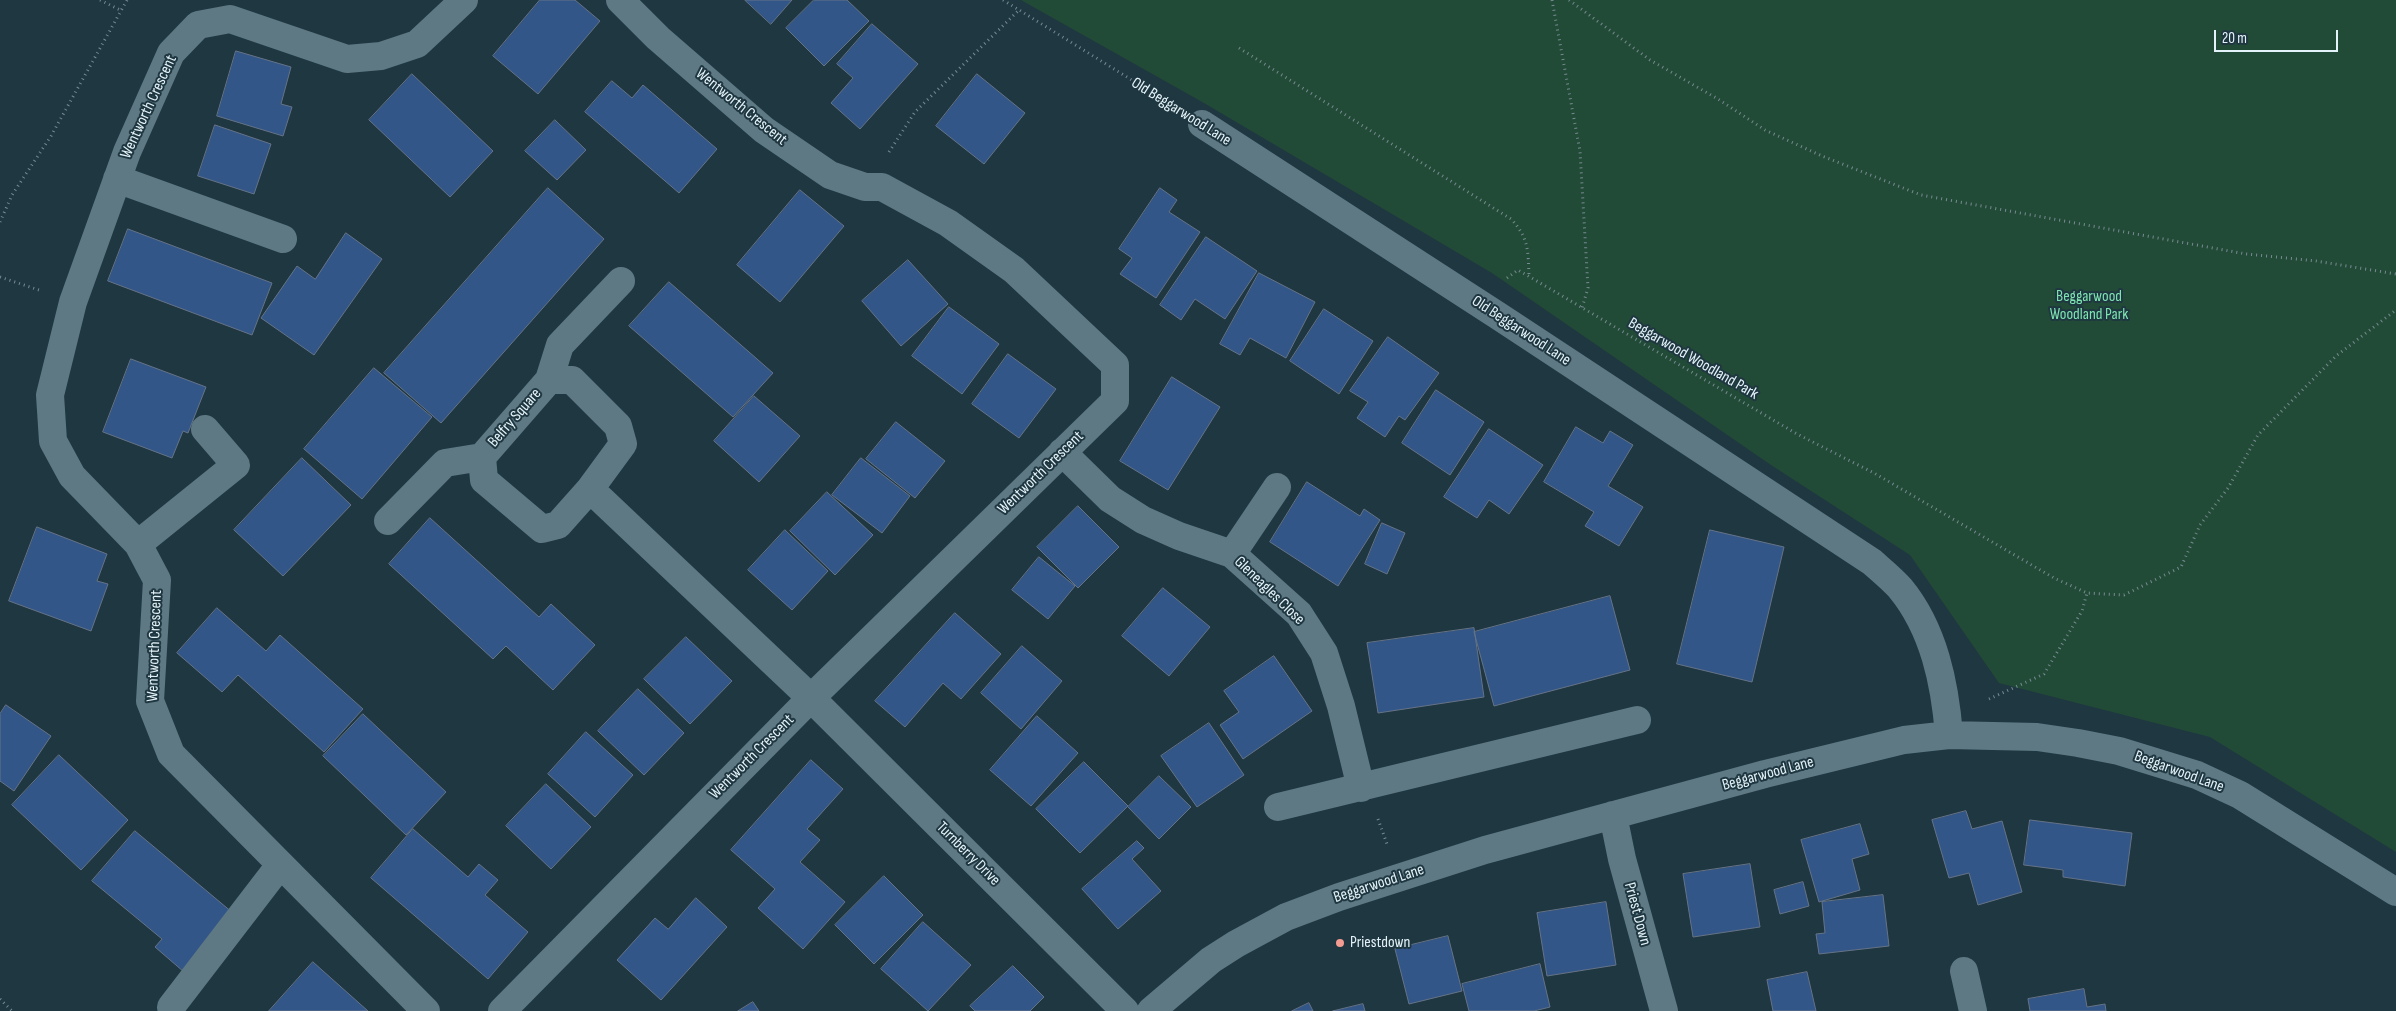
<!DOCTYPE html>
<html>
<head>
<meta charset="utf-8">
<style>
  body { margin:0 }
  #map { position:relative; width:2396px; height:1011px; overflow:hidden; background:#1f3741; font-family:"Sofia Sans Condensed",sans-serif }
  canvas { display:block }
  .scale { position:absolute; left:2214px; top:30px; width:124px; height:22px; box-sizing:border-box; border:2px solid #e4f3f9; border-top:0; padding-left:6px; font-size:15px; line-height:18px; white-space:nowrap; color:#e4f3f9; -webkit-text-stroke:4px #1f3741; paint-order:stroke }
</style>
</head>
<body>
<div id="map">
<canvas width="2396" height="1011"></canvas>
<div class="scale">20 m</div>
</div>
<script>
const context = document.querySelector('canvas').getContext('2d');
context.lineJoin = 'round';
function fill(path, color) {
  context.fillStyle = color;
  context.fill(path, 'evenodd');
}
function stroke(path, color, width, dash) {
  context.strokeStyle = color;
  context.lineWidth = width;
  context.lineCap = dash ? 'butt' : 'round';
  context.setLineDash(dash || []);
  context.stroke(path);
}
function drawText(font, color, halo, rows, align = 'center') {
  context.font = font + ' "Sofia Sans Condensed",sans-serif';
  context.lineWidth = 4;
  context.setLineDash([]);
  context.textBaseline = 'middle';
  context.strokeStyle = halo;
  context.fillStyle = color;
  for (const [text, x, y, turn = 0] of rows) {
    context.save();
    context.translate(x, y);
    context.rotate((+turn || 0) * Math.PI / 180);
    context.textAlign = isNaN(turn) ? turn : align;
    if (halo) context.strokeText(text, 0, 0);
    context.fillText(text, 0, 0);
    context.restore();
  }
}
const green = new Path2D(`
  M1021,0H2396V852L2210,737L1999,683L1910,555L1771,465L1492,273L1204,103Z`);
const building = new Path2D(`
  M540,0H575L600,21L538,94L493,56Z
  M745,0H792L771,24Z
  M814,0H847L869,21L824,66L786,28Z
  M872,24L918,64L860,129L831,103L853,78L837,64Z
  M236,51L291,67L281,104L292,107L283,136L217,116Z
  M412,74L493,151L450,197L369,120Z
  M977,74L1025,113L984,164L936,126Z
  M612,81L632,98L643,85L717,149L679,193L585,112Z
  M555,120L586,150L557,180L525,151Z
  M215,125L271,144L254,194L198,176Z
  M548,188L604,239L441,423L384,373Z
  M1160,188L1177,200L1169,212L1200,232L1156,298L1120,274L1132,258L1119,249Z
  M800,190L844,226L780,302L737,265Z
  M128,229L272,283L252,335L108,281Z
  M346,233L382,259L314,355L261,318L297,266L315,279Z
  M1206,237L1257,271L1225,319L1195,299L1181,320L1160,305Z
  M908,260L948,304L901,346L862,301Z
  M1259,273L1315,302L1286,358L1250,338L1240,355L1220,344Z
  M669,282L773,373L733,417L629,326Z
  M949,307L999,344L962,394L912,356Z
  M1324,309L1373,341L1339,394L1290,361Z
  M1388,337L1439,373L1405,420L1399,416L1385,437L1357,418L1368,402L1350,391Z
  M1008,354L1056,389L1019,438L972,404Z
  M131,359L206,387L188,433L183,431L172,458L103,432Z
  M374,368L432,417L362,499L304,449Z
  M1172,377L1220,407L1168,490L1120,461Z
  M1436,390L1484,422L1450,475L1402,443Z
  M754,396L800,436L759,482L714,441Z
  M896,422L945,461L915,498L866,459Z
  M1576,427L1603,443L1610,431L1633,445L1608,486L1643,507L1619,546L1585,526L1594,512L1544,482Z
  M1489,429L1543,465L1509,514L1489,500L1477,518L1444,497Z
  M302,458L351,505L283,576L234,530Z
  M861,458L910,496L882,533L832,495Z
  M1307,482L1360,516L1364,509L1380,520L1338,586L1270,542Z
  M827,492L873,535L835,575L790,531Z
  M1078,506L1119,547L1078,588L1037,547Z
  M430,518L539,617L551,604L595,645L553,690L506,646L493,659L389,564Z
  M1382,523L1405,533L1387,574L1365,564Z
  M37,527L107,554L97,581L108,584L91,631L9,601Z
  M785,530L828,571L792,610L748,570Z
  M1710,530L1784,547L1752,682L1677,664Z
  M1039,557L1075,586L1048,619L1012,590Z
  M1163,588L1210,627L1169,676L1122,636Z
  M1610,596L1630,670L1494,706L1474,632Z
  M217,608L266,651L280,635L363,709L324,752L238,675L222,692L177,653Z
  M955,613L1001,654L961,699L943,683L905,727L875,701Z
  M1474,628L1484,697L1378,713L1367,643Z
  M686,637L732,681L690,724L644,679Z
  M1022,646L1062,681L1021,729L981,693Z
  M1274,656L1312,711L1243,759L1220,725L1239,712L1224,691Z
  M638,689L684,733L644,775L598,731Z
  M6,705L51,736L14,791L0,781V714Z
  M363,714L446,792L406,835L323,756Z
  M1037,716L1078,753L1031,806L990,770Z
  M1209,723L1244,775L1197,807L1161,756Z
  M586,732L633,775L595,817L548,774Z
  M59,755L128,820L81,870L12,805Z
  M811,760L843,789L807,829L820,840L800,862L845,902L803,949L758,908L775,889L731,850Z
  M1084,762L1128,806L1080,853L1036,809Z
  M1159,776L1191,807L1159,839L1128,807Z
  M546,784L591,827L551,869L506,826Z
  M1966,811L1972,829L2002,821L2022,892L1978,905L1969,873L1949,878L1932,820Z
  M2030,820L2132,833L2125,886L2063,877V870L2024,865Z
  M1860,824L1869,854L1852,859L1860,890L1819,902L1801,840Z
  M413,829L468,877L479,864L498,880L485,895L528,932L488,979L371,878Z
  M135,831L233,913L184,972L155,947L162,939L92,881Z
  M1137,841L1144,848L1132,859L1161,891L1118,929L1082,889Z
  M1750,864L1760,927L1693,937L1683,874Z
  M884,876L923,915L874,964L835,925Z
  M1803,882L1809,906L1780,914L1774,890Z
  M1883,895L1889,946L1819,954L1816,934L1825,933L1822,902Z
  M696,898L727,927L661,1000L617,960L655,918L668,929Z
  M1606,902L1616,965L1547,976L1537,913Z
  M923,922L971,965L928,1011L881,969Z
  M1448,936L1462,991L1409,1004L1395,949Z
  M313,962L368,1011H269Z
  M1540,964L1550,1007L1534,1011H1469L1462,984Z
  M1013,966L1044,997L1030,1011H975L970,1006Z
  M1807,972L1816,1011H1773L1767,980Z
  M2084,989L2087,1007L2105,1004L2106,1011H2030L2028,999Z
  M753,1002L759,1011H738Z
  M1309,1003L1313,1011H1292Z
  M1363,1004L1365,1011H1333Z`);
const path = new Path2D(`
  M100,0L120,10
  M1003,0L1172,105
  M1552,0L1580,151L1588,288L1582,308
  M1569,0L1650,60L1718,99L1765,130L1822,156L1921,195L2246,254L2316,261L2396,274
  M1239,48L1511,219C1529,238 1528,251 1529,276
  M889,152L915,112L1019,10
  M0,222L12,195L51,136L127,0
  M0,277L39,290
  M1507,278L1518,270L1797,434L1874,473L2054,578L2087,593L2124,595L2181,567L2200,525L2228,488L2258,435L2336,356L2396,310
  M1989,699L2044,674L2082,611L2087,593
  M1378,819L1387,844
  M0,999L12,1011`);
const minor = new Path2D(`
  M1202,124L1500,317L1872,562C1881,570 1892,579 1900,588C1934,629 1945,684 1949,735
  M117,179L283,239
  M549,380H572L618,426L623,444L590,489L558,525L542,529L484,480L482,457Z
  M549,380L560,345L621,281
  M1062,452L1110,499L1143,520L1179,536L1232,554L1299,614L1324,653L1341,706L1361,788
  M590,489L811,698L1125,1011
  M388,521L445,463L482,457
  M138,544L236,465L205,429
  M1232,554L1277,487
  M1278,807L1637,720
  M1613,815L1622,859L1664,1011
  M1964,971L1973,1011
  M171,1007L280,865
  M426,1011L171,754L150,701L157,580L138,544L72,476L53,441L50,395L73,302L127,152L171,53L198,25L230,19L347,59L381,56L417,44L464,0
  M502,1011L811,698L1115,401V365L1014,270L948,223L882,187H865L830,175L764,130L658,38L620,0
  M1151,1011L1211,960L1236,944L1286,917L1339,897L1485,850L1765,774L1904,740L1949,735L2037,737L2078,743L2119,751L2197,775L2240,795L2396,892`);
const markers = [
  [1340,943,5,"#f59c92"]
];
const streetNames = [
  ["Wentworth Crescent",149,107,-65],
  ["Wentworth Crescent",741,107,39],
  ["Old Beggarwood Lane",1181,112,32],
  ["Old Beggarwood Lane",1521,331,33],
  ["Beggarwood Woodland Park",1693,359,30],
  ["Belfry Square",515,418,-49],
  ["Wentworth Crescent",1041,473,-44],
  ["Gleneagles Close",1269,591,44],
  ["Wentworth Crescent",155,646,-88],
  ["Wentworth Crescent",752,757,-45],
  ["Beggarwood Lane",2179,772,20],
  ["Beggarwood Lane",1768,774,-15],
  ["Turnberry Drive",968,854,45],
  ["Beggarwood Lane",1379,884,-18],
  ["Priest Down",1637,914,75]
];
const parkNames = [
  ["Beggarwood",2089,297],
  ["Woodland Park",2089,315]
];
const poiNames = [
  ["Priestdown",1350,943]
];
fill(green, '#224b37');
fill(building, '#335688');
stroke(building, '#657387', 1);
stroke(path, '#778b93', 3, [1, 4]);
stroke(minor, '#5e7984', 28);
for (const [x, y, r, color] of markers) {
  const dot = new Path2D();
  dot.arc(x, y, r, 0, 2 * Math.PI);
  context.fillStyle = color;
  context.fill(dot);
  stroke(dot, '#1f3741', 2);
}
drawText('16px', '#e4f3f9', '#1f3741', streetNames);
drawText('16px', '#7ee5b1', '#1f3741', parkNames);
drawText('16px', '#e4f3f9', '#1f3741', poiNames, 'left');
</script>
</body>
</html>
